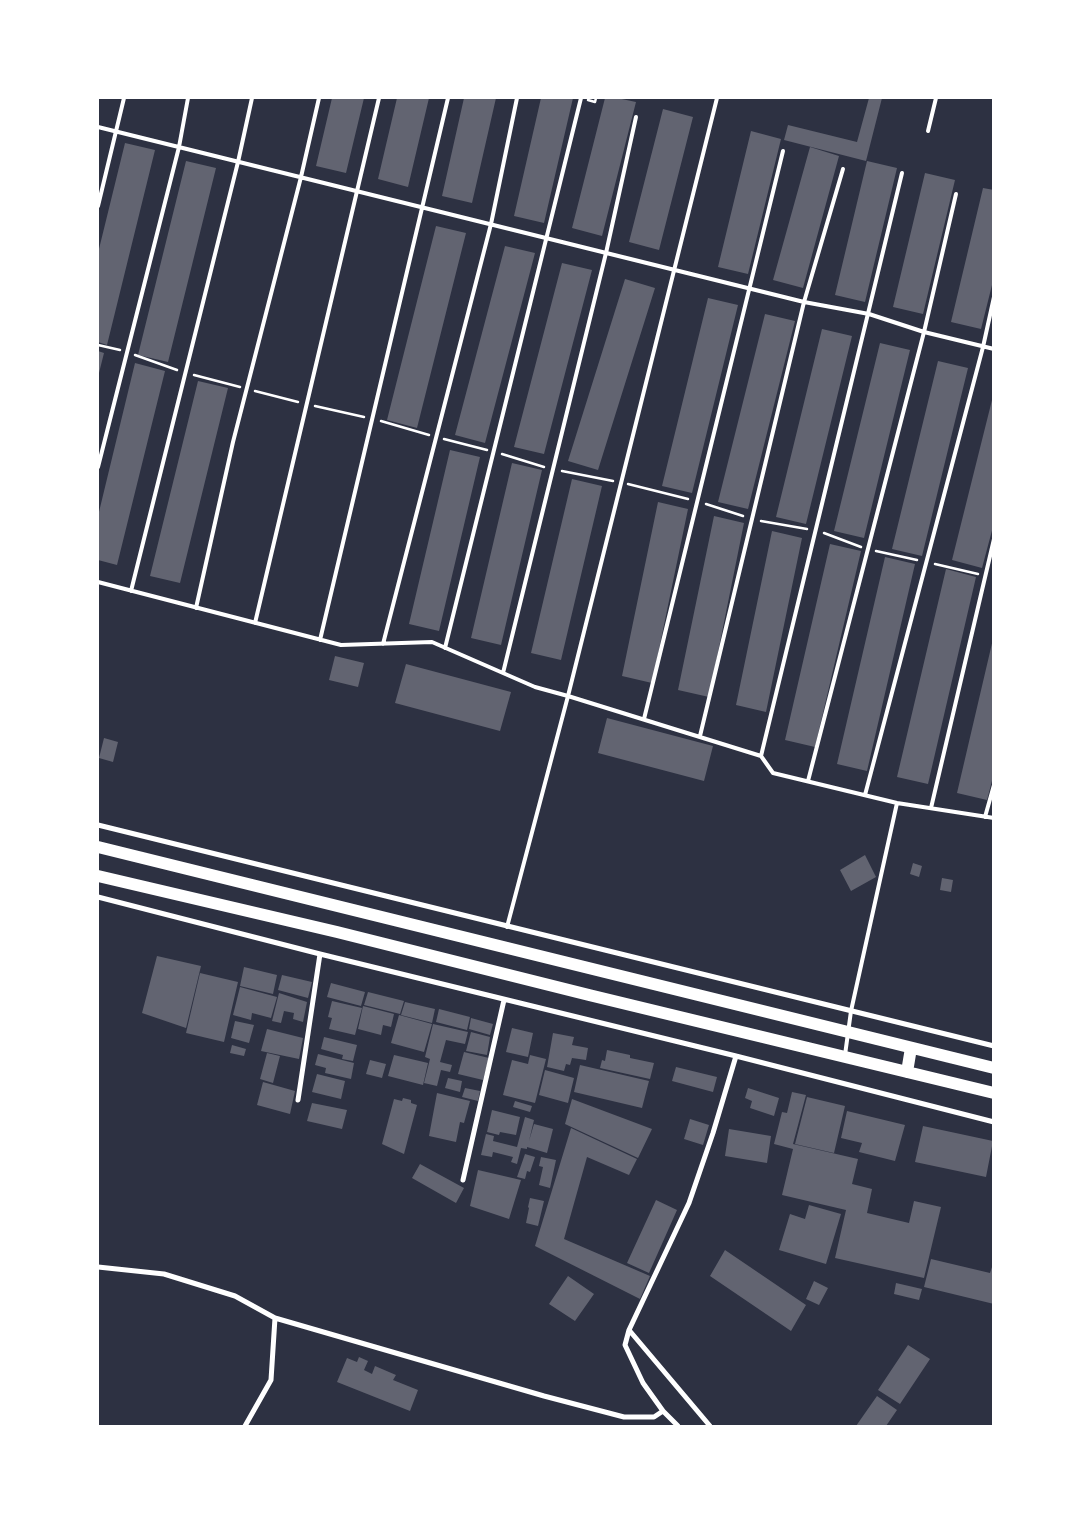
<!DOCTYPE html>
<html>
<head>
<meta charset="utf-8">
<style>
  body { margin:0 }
  #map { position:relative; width:1091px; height:1524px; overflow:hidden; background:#2d3142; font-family:Cabin,sans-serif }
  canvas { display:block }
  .frame { position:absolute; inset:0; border:99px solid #fff; pointer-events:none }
</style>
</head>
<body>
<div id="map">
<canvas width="1091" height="1524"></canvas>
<div class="frame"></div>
</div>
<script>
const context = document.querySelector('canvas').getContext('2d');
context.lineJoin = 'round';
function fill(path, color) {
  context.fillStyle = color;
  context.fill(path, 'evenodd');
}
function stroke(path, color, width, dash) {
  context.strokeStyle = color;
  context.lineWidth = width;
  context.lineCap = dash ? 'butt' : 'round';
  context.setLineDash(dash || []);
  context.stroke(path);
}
const building = new Path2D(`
  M332,98H364L346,173L316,166Z
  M397,98H429L408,187L378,179Z
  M464,98H496L472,203L442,196Z
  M541,98H573L544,223L514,216Z
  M605,98H617L636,102L602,236L572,228Z
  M869,98H882L866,161L784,140L788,125L857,142Z
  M663,109L693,117L659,250L629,242Z
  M751,131L781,139L748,274L718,267Z
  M125,143L155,150L107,345L98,342V253Z
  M810,147L839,156L803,288L773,280Z
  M186,161L216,168L168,362L138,355Z
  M867,161L897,168L865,302L835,295Z
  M925,173L955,180L923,314L893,307Z
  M983,188L994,190V277L981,329L951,322Z
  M436,226L466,233L417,428L387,420Z
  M505,246L535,253L485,443L455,435Z
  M562,263L592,270L544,454L514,447Z
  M625,279L655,288L598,470L568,461Z
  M708,298L738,305L692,493L662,486Z
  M765,314L795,321L748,509L718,502Z
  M822,329L852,336L806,524L776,517Z
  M880,343L910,350L864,538L834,531Z
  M98,351L104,353L98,377Z
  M938,361L968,368L922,556L892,549Z
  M135,363L165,371L117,565L98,560V516Z
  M198,381L228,388L180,583L150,576Z
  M993,396L994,523L982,568L952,560Z
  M450,450L480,457L439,631L409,624Z
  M512,463L542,470L501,645L471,638Z
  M572,479L602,486L561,660L531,653Z
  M658,502L688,509L652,683L622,676Z
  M714,516L744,523L709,697L678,690Z
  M772,531L802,538L766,712L736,705Z
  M830,544L861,551L815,747L785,740Z
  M885,557L915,564L867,771L837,764Z
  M946,569L976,577L928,784L897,777Z
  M993,639L994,773L987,800L957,793Z
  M335,656L364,663L358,687L329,680Z
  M406,664L511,692L500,731L395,703Z
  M607,718L713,746L704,781L598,753Z
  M104,738L118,742L113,762L99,758Z
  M865,855L876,877L851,891L840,870Z
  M913,863L922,866L919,877L910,874Z
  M942,878L953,880L951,892L940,890Z
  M157,956L201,966L186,1028L142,1013Z
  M244,967L277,975L273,994L240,986Z
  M200,973L238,982L224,1042L186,1033Z
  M282,975L312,982L308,998L278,990Z
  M331,983L365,992L361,1006L327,997Z
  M240,987L277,997L271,1018L252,1013L251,1020L233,1015Z
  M368,992L404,1001L400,1014L364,1005Z
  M279,993L307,1002L303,1022L293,1019L294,1013L284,1011L281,1023L272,1021Z
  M332,1001L362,1008L355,1035L329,1029L332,1018L328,1017Z
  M405,1002L435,1009L432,1023L401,1015Z
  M363,1006L394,1014L391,1027L383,1025L381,1035L358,1029Z
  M439,1009L470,1017L467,1030L436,1022Z
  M399,1015L432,1024L424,1052L391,1043Z
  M471,1018L493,1024L490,1035L469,1029Z
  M235,1021L254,1025L249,1043L231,1038Z
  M433,1024L468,1032L465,1044L446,1040L440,1062L452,1065L450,1072L441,1070L437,1086L424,1083L430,1059L425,1057Z
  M512,1028L533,1033L528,1057L506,1052Z
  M267,1029L303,1038L299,1059L261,1051Z
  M471,1032L490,1037L487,1055L466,1051Z
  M553,1033L574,1037L572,1045L588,1048L586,1060L572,1058L570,1065L566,1064L564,1071L547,1067Z
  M324,1037L357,1045L353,1061L342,1059L343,1055L321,1049Z
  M232,1045L246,1049L244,1056L230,1053Z
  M607,1050L630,1055V1058L654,1063L650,1079L600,1068L602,1060L605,1061Z
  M464,1052L489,1058L483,1080L458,1074Z
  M267,1053L280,1056L273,1083L260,1079Z
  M318,1054L354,1063L351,1079L325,1073L326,1068L315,1065Z
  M394,1055L428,1063L423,1085L388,1076Z
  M530,1055L546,1059L535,1103L503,1095L512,1060L528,1064Z
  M370,1060L386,1064L382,1078L366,1074Z
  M580,1065L649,1081L642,1108L574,1092Z
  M676,1067L717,1077L713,1092L672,1081Z
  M545,1070L574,1078L568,1103L539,1095Z
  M317,1074L345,1081L341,1099L312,1092Z
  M448,1078L462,1081L460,1092L445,1088Z
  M263,1082L295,1091L290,1114L257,1105Z
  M465,1088L480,1091L478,1101L462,1097Z
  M748,1088L779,1098L774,1116L750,1108L752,1101L745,1098Z
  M792,1092L806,1095L793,1144L858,1159L852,1184L872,1189L867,1213L909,1223L914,1201L941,1207L924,1278L835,1258L846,1210L782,1195L793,1149L774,1144L782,1112L787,1113Z
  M437,1093L470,1101L464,1123L460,1122L456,1142L429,1136Z
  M807,1097L845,1106L834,1153L795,1144Z
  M403,1098L411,1100V1103L417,1105L404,1154L382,1144L394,1099L402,1101Z
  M572,1099L652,1129L638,1158L565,1124Z
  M515,1101L532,1106L530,1112L513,1107Z
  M312,1103L347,1110L342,1129L307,1121Z
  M492,1110L520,1117L516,1135L500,1132L499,1135L487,1132Z
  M847,1111L905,1125L895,1161L859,1152L862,1143L841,1138Z
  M525,1117L534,1120L529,1141L534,1124L553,1129L547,1153L527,1147V1149L521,1148L517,1164L511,1162L513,1157L493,1152L492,1157L481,1155L486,1134L494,1136L493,1141L517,1147Z
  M690,1119L709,1125L703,1145L684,1139Z
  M923,1126L993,1141L986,1177L915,1162Z
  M571,1128L637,1159L629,1175L587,1157L564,1239L650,1276L640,1299L535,1246Z
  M729,1129L771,1136L767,1163L725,1156Z
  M525,1154L535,1157L530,1172L527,1171L525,1179L517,1177Z
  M541,1157L556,1160L550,1188L539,1185L543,1167L539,1166Z
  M420,1164L464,1188L456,1203L412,1178Z
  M478,1170L521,1180L509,1219L470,1206Z
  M530,1198L544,1201L538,1226L526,1223L529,1208L528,1207Z
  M656,1200L677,1210L649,1273L627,1263Z
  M809,1205L841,1214L826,1264L779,1250L790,1214L805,1219Z
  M725,1250L806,1305L791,1331L710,1276Z
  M931,1259L990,1273L994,1261V1304L924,1287Z
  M568,1276L594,1294L575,1321L549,1304Z
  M814,1281L828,1288L819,1305L806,1299Z
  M896,1283L922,1289L919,1300L894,1294Z
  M908,1345L930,1359L900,1404L878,1390Z
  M359,1357L368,1361L364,1370L372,1374L375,1366L396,1375L393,1380L418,1390L410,1411L337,1382L347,1358L357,1362Z
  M877,1396L897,1410L886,1426H856Z`);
const path = new Path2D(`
  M588,100L595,102L596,98
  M98,345L120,350
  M135,355L177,370
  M194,375L240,387
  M255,391L298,402
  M315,406L364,417
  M381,421L429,435
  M444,439L487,450
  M502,454L544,467
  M562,471L613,481
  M628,484L688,499
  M706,504L743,516
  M761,521L807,529
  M824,533L861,547
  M876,551L917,560
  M935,564L978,574`);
const service = new Path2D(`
  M98,127L804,302L869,314L924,332L994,349
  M928,131L936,98
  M98,206L124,98
  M98,467L179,147L188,98
  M98,582L341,645L432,642L535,687L568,696L761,756L773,773L897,803L994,818
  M131,591L238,162L252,98
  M196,608L233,442L301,177L319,98
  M255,623L379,98
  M320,640L448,98
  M383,644L491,224L517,98
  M445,648L581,98
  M503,673L606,253L636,117
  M644,719L783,151
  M700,736L804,302L843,169
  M761,756L902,173
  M808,781L924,332L956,194
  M865,795L983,347L994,297
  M931,808L994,539
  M985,817L994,785
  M507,927L568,696L717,98
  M845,1055L851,1011L897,803`);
const minor = new Path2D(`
  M98,825L994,1046
  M98,897L320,954L736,1056L994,1122
  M298,1100L320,954
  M463,1180L504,1000
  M98,1267L164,1274L235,1296L275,1318L544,1396L624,1417H654L663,1411
  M629,1330L710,1426
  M245,1426L271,1380L275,1318
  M678,1426L663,1411L643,1383L625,1345L629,1330L689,1203L713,1133L736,1056`);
const trunk = new Path2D(`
  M98,847L994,1068
  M98,876L337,932L589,995L994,1093
  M907,1072L911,1048`);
fill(building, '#626471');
stroke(path, '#fff', 2.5);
stroke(service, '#fff', 4);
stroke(minor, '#fff', 5);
stroke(trunk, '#fff', 12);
</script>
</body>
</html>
